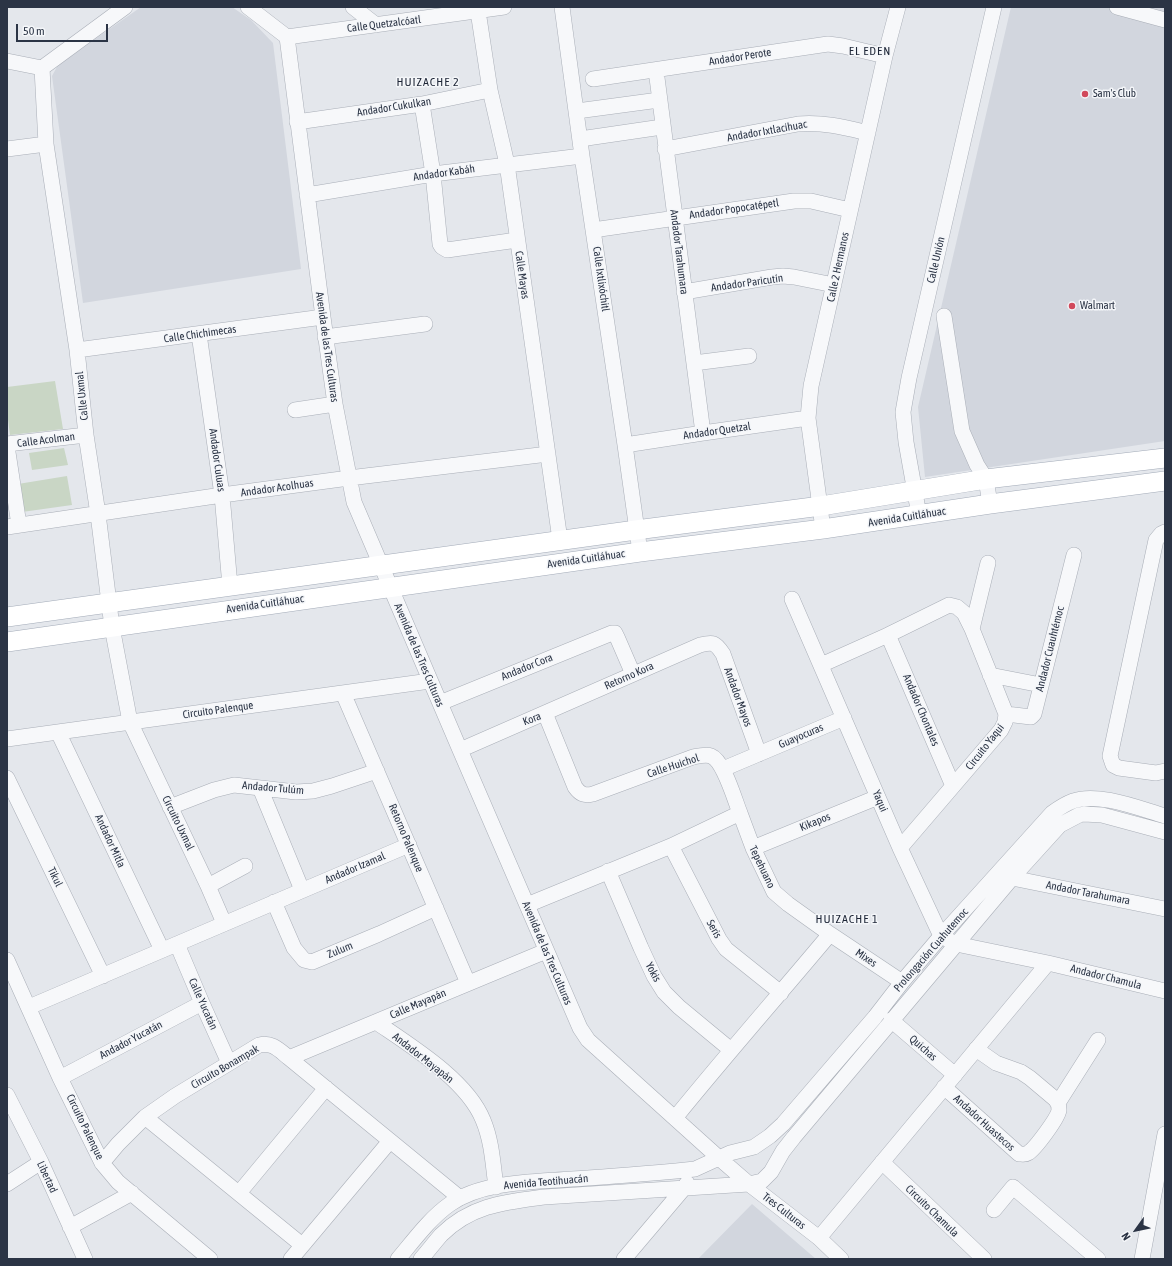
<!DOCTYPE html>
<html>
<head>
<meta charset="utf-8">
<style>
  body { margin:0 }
  #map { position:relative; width:1172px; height:1266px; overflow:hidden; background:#e4e7ec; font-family:"Asap Condensed",sans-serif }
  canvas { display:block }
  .frame { position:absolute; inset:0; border:8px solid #2b3445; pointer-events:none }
  .north { position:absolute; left:1116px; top:1210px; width:40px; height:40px; -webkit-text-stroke:3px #f4f6f9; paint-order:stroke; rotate:237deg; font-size:11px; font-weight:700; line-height:16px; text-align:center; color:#2b3445 }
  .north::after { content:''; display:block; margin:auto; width:14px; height:18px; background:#2b3445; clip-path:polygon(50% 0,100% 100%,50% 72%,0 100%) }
  .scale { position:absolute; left:16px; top:24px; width:92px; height:18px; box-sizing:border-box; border:2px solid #2b3445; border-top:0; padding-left:5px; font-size:12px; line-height:14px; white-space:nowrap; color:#2b3445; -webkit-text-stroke:3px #f4f6f9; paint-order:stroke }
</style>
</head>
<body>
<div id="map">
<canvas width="1172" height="1266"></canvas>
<div class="frame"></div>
<div class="north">N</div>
<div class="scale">50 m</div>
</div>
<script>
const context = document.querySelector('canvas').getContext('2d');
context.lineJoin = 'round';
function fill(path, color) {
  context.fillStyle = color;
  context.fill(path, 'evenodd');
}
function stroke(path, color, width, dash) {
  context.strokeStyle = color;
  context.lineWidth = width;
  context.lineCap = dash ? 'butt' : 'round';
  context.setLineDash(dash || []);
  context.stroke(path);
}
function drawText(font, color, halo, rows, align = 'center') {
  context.font = font + ' "Asap Condensed",sans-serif';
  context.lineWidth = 3;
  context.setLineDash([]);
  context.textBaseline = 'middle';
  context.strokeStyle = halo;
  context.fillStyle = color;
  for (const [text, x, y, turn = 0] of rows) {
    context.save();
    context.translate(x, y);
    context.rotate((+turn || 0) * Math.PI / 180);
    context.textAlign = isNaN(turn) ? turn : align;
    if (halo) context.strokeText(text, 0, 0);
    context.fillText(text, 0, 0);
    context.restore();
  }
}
const built = new Path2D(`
  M141,7H232L251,20L273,43L301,269L83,303L52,76L58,65Z
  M1011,7H1165V441L925,477L918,407Z
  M752,1204L816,1259H698Z`);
const green = new Path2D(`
  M55,381L63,429L10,435L7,412V387Z
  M64,448L68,465L32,470L29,453Z
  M67,476L72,505L22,512L18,484Z`);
const minor = new Path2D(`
  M248,7L287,37
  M353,7L376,25
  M562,7L582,156L625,445L640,552
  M1117,7L1165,20
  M478,11L490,90L507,164L560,540
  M287,37L323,317L335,404L354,502L460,750L580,1028L588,1040L719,1158L749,1184L819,1238L841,1259
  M287,37L504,7
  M7,61L42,68
  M42,68L46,144L77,350L86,435L98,514L112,627L130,722L208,886L224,923
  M42,68L125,7
  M656,70L703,433
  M593,79L828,44L843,46L885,56
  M422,104L433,174L440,244L442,247L447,250L517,240
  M577,111L659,100
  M297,122L422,104L490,90
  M580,139L662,127
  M7,149L46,144
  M665,149L798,124C824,122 843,127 868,133
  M307,195L433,174L582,156
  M593,230L794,201H811L850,210
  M684,292L772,277L783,276L794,277L834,285
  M944,316L962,431L977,465L986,479L990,504
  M199,334L222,495L230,586
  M325,337L425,324
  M77,350L323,317
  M694,363L749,356
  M295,410L335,404
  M7,444L86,435
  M625,445L703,433L808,418
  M7,446L19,525
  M919,515L906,442L903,412L909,378L994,7
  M7,527L222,495L349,478L548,454
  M823,529L808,418L811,386L885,56L898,7
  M1165,532L1161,534L1156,540L1110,756L1113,765L1119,768L1156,773L1165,771
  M792,599L900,848L941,936L956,944L1048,963L1165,991
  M972,629L988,563
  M888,635L953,786
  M821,665L888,635L949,605L957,607L964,613L972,629L1006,714L1005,722L1001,730L900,848
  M990,675L1041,685
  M343,693L468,983
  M440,703L612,633H615L617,637L633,674
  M545,713L575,787C580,794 584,796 593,794L693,757C698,756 706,754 711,756C724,761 735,801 740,813
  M1006,714L1031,717L1034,714L1074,555
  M58,732L162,950
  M7,739L430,681
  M460,750L700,645C713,642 715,642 723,654L759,754
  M723,769L844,718
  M7,778L103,976
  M260,788L302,890
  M170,807L214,790L234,785L296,792L313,791L332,786L377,771
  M671,846L719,939L726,949L781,993
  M753,848L878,797
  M608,871L641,948L654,976L664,992L679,1007L731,1050
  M1012,878L1165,909
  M208,886L245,866
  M274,902L294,948L304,960L312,962L379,934L436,908
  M527,905L671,846L740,813L753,848L774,892L788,904L830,934C779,995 726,1055 675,1118
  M830,934L902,982
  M177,944L202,1003L229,1063
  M7,960L60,1078L102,1163L118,1182L210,1259
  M29,1007L409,845
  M891,1020L955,1075
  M376,1022C411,1046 467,1080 483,1120C492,1141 493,1165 496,1187
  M289,1058L546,951
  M60,1078L202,1003
  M944,1087L1019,1154C1022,1154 1025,1155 1028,1153C1035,1149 1058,1118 1059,1110C1059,1106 1058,1102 1055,1099L1030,1078L1021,1072L996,1063L976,1049
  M7,1095L41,1162L85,1259
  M1058,1103L1098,1040
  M145,1117L302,1245
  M882,1162L984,1259
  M102,1163L118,1144L145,1117L175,1096L259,1045C273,1042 279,1050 289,1058L460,1198
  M7,1184L41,1162
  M239,1193L326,1088
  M994,1210L1013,1187L1098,1259
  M70,1227L132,1193
  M819,1238L1048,963
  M291,1259L390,1141
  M398,1259C414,1240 430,1218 450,1204C483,1181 534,1182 572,1179C606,1177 641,1174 676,1171L695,1169L719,1158L730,1153L754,1147L770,1136L783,1124L875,1017L902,982L941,936L1052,813C1059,808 1065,804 1073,801C1099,792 1140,809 1165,816
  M421,1259C428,1251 434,1243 441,1235C471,1205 505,1202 544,1197L749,1184L762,1181L771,1172L783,1151L794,1137L1012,878L1060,825L1079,815L1084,814L1102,815L1165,832
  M624,1259L685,1187L687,1183
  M1142,1259L1165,1134`);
const major = new Path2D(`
  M7,617L636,530L821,506L986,479L1165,458
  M7,642L640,552L823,529L990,504L1165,481`);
const markers = [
  [1085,94,4,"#d1495b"],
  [1072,306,4,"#d1495b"]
];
const streetNames = [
  ["Calle Quetzalcóatl",384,24,-7],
  ["Andador Perote",740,57,-9],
  ["Andador Cukulkan",394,107,-9],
  ["Andador Ixtlacihuac",767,131,-10],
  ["Andador Kabáh",444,173,-8],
  ["Andador Popocatépetl",734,209,-8],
  ["Andador Tarahumara",679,252,83],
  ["Calle Unión",936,260,-77],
  ["Calle 2 Hermanos",838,267,-78],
  ["Calle Mayas",522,275,82],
  ["Calle Ixtlixóchitl",601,279,82],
  ["Andador Paricutín",747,283,-8],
  ["Calle Chichimecas",200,334,-8],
  ["Avenida de las Tres Culturas",327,347,82],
  ["Calle Uxmal",82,396,-96],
  ["Andador Quetzal",717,431,-8],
  ["Calle Acolman",46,440,-7],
  ["Andador Culuas",217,460,82],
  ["Andador Acolhuas",277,488,-8],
  ["Avenida Cuitláhuac",907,517,-9],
  ["Avenida Cuitláhuac",586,559,-8],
  ["Avenida Cuitláhuac",265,604,-8],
  ["Andador Cuauhtémoc",1050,649,-76],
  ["Avenida de las Tres Culturas",419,655,67],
  ["Andador Cora",527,667,-22],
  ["Retorno Kora",629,676,-24],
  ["Andador Mayos",738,697,70],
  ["Circuito Palenque",218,710,-8],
  ["Andador Chontales",921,710,67],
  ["Kora",532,719,-21],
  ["Guayocuras",801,736,-23],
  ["Circuito Yaqui",985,747,-52],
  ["Calle Huichol",673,766,-18],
  ["Andador Tulúm",273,788,5],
  ["Yaqui",880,801,67],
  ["Kikapos",815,822,-22],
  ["Circuito Uxmal",178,823,64],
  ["Retorno Palenque",406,838,67],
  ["Andador Mitla",110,841,65],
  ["Tepehuano",762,867,64],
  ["Andador Izamal",355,868,-23],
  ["Tikul",55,877,64],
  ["Andador Tarahumara",1088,893,11],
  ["Seris",714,929,60],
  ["Zulum",340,950,-22],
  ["Prolongación Cuahutemoc",931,950,-49],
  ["Avenida de las Tres Culturas",547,953,67],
  ["Mixes",866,958,34],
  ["Yokis",653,972,62],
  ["Andador Chamula",1106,977,14],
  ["Calle Yucatán",203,1004,66],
  ["Calle Mayapán",418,1004,-23],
  ["Andador Yucatán",131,1040,-28],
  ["Quichas",923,1048,41],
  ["Andador Mayapán",423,1058,38],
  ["Circuito Bonampak",225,1067,-30],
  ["Andador Huastecos",984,1123,42],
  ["Circuito Palenque",85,1127,64],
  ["Libertad",47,1177,65],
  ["Avenida Teotihuacán",546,1182,-5],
  ["Tres Culturas",784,1211,38],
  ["Circuito Chamula",932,1211,44]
];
const poiNames = [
  ["Sam's Club",1093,94],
  ["Walmart",1080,306]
];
const neighbourhoodNames = [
  ["EL EDEN",870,51],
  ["HUIZACHE 2",428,82],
  ["HUIZACHE 1",847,919]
];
fill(built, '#d2d6de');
fill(green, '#c9d6c5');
stroke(minor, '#a9aeb7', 16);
stroke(major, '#a3abb8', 20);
stroke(minor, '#f7f8fa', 15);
stroke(major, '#fff', 19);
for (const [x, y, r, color] of markers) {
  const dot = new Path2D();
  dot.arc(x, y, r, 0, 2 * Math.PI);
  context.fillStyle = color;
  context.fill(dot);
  stroke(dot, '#f4f6f9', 1.5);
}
drawText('11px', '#2b3445', '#f4f6f9', streetNames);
drawText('11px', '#2b3445', '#f4f6f9', poiNames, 'left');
context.letterSpacing = '1px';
drawText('12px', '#1d2536', '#f4f6f9', neighbourhoodNames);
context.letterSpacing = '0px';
</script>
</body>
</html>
